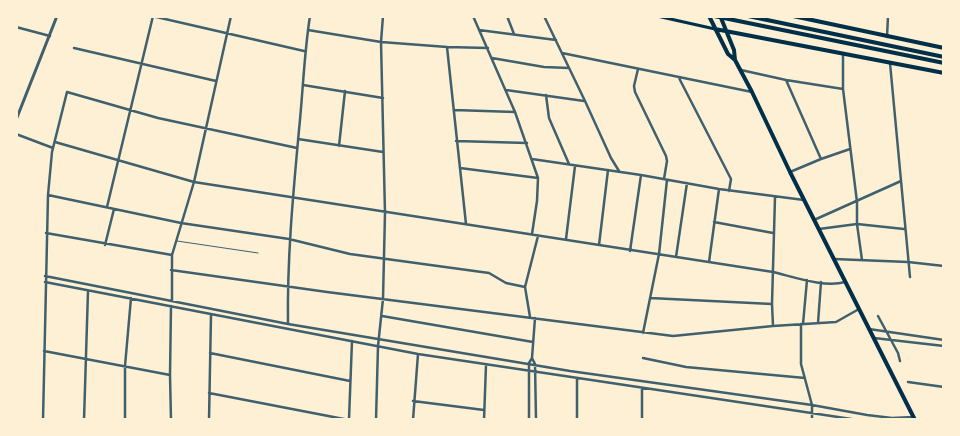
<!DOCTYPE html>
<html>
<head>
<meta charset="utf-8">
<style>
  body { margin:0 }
  #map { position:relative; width:960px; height:436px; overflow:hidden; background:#fdf0d5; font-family:"Archivo Narrow",sans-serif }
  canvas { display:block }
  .frame { position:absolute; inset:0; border:18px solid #fdf0d5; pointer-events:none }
</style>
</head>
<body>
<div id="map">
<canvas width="960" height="436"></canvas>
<div class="frame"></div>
</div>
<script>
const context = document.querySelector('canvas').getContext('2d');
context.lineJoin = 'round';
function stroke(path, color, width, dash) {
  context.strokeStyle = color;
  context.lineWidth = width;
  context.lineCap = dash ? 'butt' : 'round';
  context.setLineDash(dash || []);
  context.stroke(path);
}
const service = new Path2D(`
  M177,241L258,253`);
const minor = new Path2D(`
  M152,16L304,51
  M473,16L515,112L538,178L537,201L532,234
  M507,16L514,34
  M544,16L585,101L611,158L619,171
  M16,27L50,36
  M308,30L381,42L447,47L488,48
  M479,30L556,40
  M887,37L888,16
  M447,47L466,224
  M74,48L216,81
  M562,53L752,92
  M843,53V89L857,202V224L862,260
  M492,58L544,67L569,68
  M890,63L910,277
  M638,69L634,86L635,92L666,156L667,161L664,179
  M741,70L786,80L843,89
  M679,78L731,179L729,191
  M786,80L821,159
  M303,85L383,98
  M506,90L584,101
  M546,95L549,118L569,164
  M454,110L515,112
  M16,134L53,148
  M298,139L383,152
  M456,141L527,143
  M55,142L194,182L773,272C794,277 825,288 845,282
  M339,146L345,91
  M532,159L641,175L719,189L804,200
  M460,168L538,178
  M790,172L821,159L850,149
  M48,195L181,223L289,239L350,254L489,273L506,283L525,287
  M107,207L153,16
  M814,220L901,181
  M714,222L773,233
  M819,229L857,224L904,229
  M46,233L172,255
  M566,239L575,166
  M105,245L114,209
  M599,245L608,170
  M630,251L641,175
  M676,257L687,183
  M834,259L908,262L944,266
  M709,262L719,189
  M171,270L327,292L673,336L773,326L836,322L859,309
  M45,276L288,324L570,371L812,405L867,415L892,418L914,417
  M45,282L418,354L858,420
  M650,298L772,304
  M172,301V255L194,182L231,16
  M171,306L170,375L171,420
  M382,316L533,342
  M878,316L898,353L900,361
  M530,317L525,287L538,236
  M818,323L821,282
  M288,324C287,259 293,195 299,130C303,92 304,54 310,16
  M801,324V364L812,405V420
  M803,324L807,280
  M773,326L772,304L775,197
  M869,329L944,340
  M643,333L659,254L667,180
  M874,338L944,346
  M44,351L170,375
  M210,353L350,381
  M532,358L535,364L536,420
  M643,358L686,367L805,378
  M908,382L944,387
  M642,388V420
  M209,393L349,420
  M413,401L484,410
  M349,419L352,341
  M43,420L48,195L52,152L67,92L158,118L297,148
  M84,420L88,291
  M125,420V366L131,298
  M209,420L211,315
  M376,420L378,346L383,299L385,213L381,42L383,16
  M413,420L418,354
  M484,420L486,365
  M529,420V363L532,358L535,318
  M577,420V378`);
const tertiary = new Path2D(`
  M16,120L57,16`);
const secondary = new Path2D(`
  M657,16L715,29`);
const trunk = new Path2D(`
  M709,16L728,54L735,60L752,92L790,172L915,420
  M714,16L944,63
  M748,16L944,57
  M793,16L944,48
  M721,18L734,50L735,60
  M715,29L944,73`);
stroke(service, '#3f606c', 1);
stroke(minor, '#3f606c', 2.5);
stroke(tertiary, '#3f606c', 3);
stroke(secondary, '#003049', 3);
stroke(trunk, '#003049', 4);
</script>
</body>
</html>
